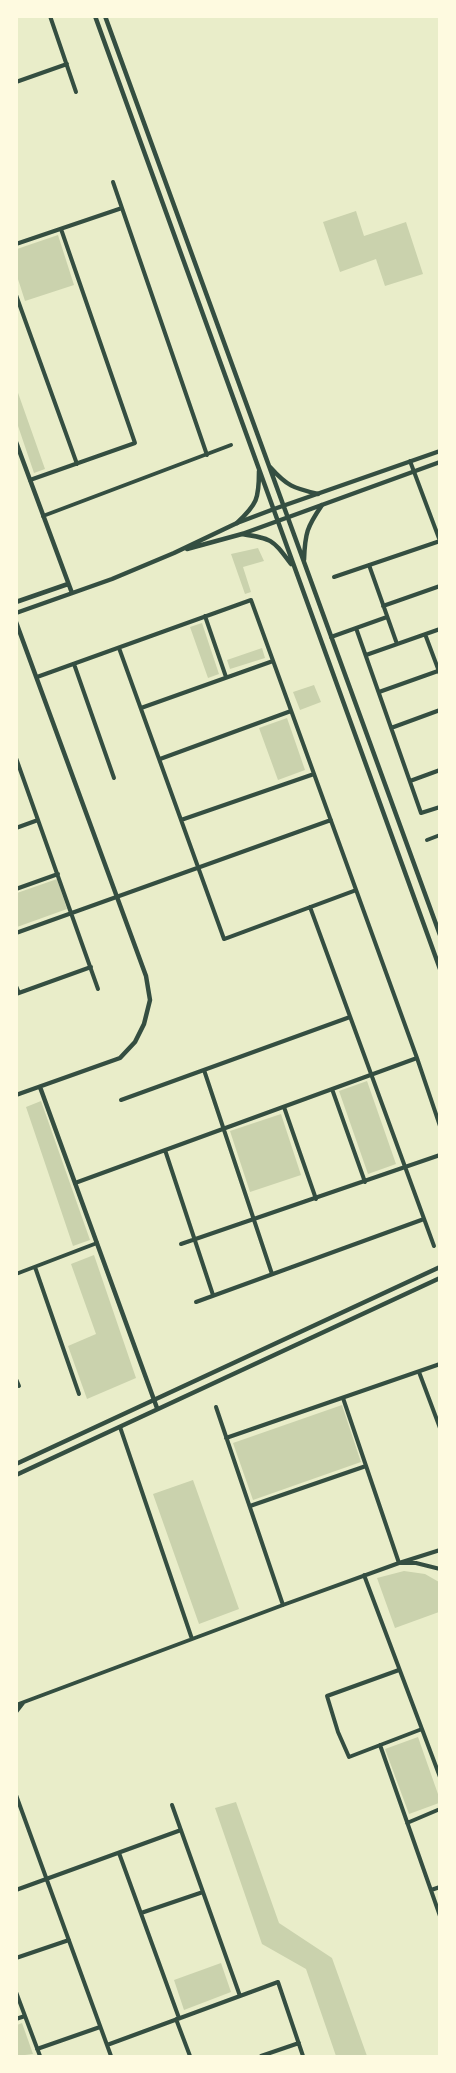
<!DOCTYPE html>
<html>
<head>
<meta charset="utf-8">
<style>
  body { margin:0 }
  #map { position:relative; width:456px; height:2073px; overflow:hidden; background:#e9edc9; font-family:"Source Sans 3",sans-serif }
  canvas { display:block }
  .frame { position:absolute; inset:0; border:18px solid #fefae0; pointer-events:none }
</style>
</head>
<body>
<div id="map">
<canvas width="456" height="2073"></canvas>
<div class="frame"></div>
</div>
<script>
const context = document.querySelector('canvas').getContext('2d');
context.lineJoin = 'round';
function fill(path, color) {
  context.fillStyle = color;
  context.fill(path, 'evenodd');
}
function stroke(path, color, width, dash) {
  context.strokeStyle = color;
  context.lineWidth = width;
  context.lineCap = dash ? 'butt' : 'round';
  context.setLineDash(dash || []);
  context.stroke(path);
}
const green = new Path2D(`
  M356,211L364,236L406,222L423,274L385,286L376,259L340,272L323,222Z
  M58,235L74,285L25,301L17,276V249Z
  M17,390L45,469L34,473L17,423Z
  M258,548L264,561L243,567L251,592L245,594L231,554Z
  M202,623L219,674L208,678L190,627Z
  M262,648L265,658L230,669L227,660Z
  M314,685L321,702L300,710L293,692Z
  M287,718L305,770L278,780L259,728Z
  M57,879L67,909L17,927V893Z
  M367,1081L396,1164L368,1174L339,1091Z
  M41,1101L90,1240L73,1246L26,1107Z
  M281,1114L301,1175L250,1192L230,1131Z
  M94,1255L136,1378L87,1399L68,1346L96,1334L71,1264Z
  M342,1405L361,1462L253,1500L233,1443Z
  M193,1480L239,1609L199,1624L153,1494Z
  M404,1571L425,1574L439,1582V1612L395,1628L377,1578Z
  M418,1737L439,1797V1803L409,1814L385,1749Z
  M236,1802L279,1923L332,1958L367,2056H336L306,1969L262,1944L215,1808Z
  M221,1963L231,1992L184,2010L174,1980Z
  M22,2023L33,2054L17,2056V2025Z`);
const minor = new Path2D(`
  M50,16L76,92
  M16,82L67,64
  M113,182L207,455
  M16,244L122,208
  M16,295L77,464
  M410,461L440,541
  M30,480L135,443L61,229
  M43,516L231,445
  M369,565L397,644
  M334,577L440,541
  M383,606L440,586
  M205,616L226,677
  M356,628L421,813L440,807
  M425,634L440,674
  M331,637L387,617
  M119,648L224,939L356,890
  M366,655L440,629
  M74,664L114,778
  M37,677L251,600L417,1058L440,1126
  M379,692L438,671
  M141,708L273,661
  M391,728L440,710
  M16,758L98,989
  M160,759L291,711
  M410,781L440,770
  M181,820L314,774
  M16,828L38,820
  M427,840L440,835
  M16,889L58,874
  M310,907L434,1246
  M16,933L331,820
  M16,986L19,993
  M16,994L91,967
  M204,1070L272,1274
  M332,1089L365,1182
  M121,1100L350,1017
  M284,1107L316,1199
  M165,1150L213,1295
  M75,1183L417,1058
  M181,1244L440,1155
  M35,1267L79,1394
  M16,1274L97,1243
  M196,1302L424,1219
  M419,1372L440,1428
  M16,1379L19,1386
  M343,1398L399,1563L440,1550
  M216,1407L283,1605
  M120,1427L192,1639
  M226,1438L440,1364
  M250,1506L366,1466
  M364,1575L440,1777
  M399,1670L327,1696L338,1732L349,1757L422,1729
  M16,1705L283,1605L399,1563H416L440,1569
  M16,1712L23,1703
  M380,1745L440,1916
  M16,1795L111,2056
  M172,1805L240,1996
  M407,1823L440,1809
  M119,1853L179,2018
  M16,1890L181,1830
  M431,1890L440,1887
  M141,1913L203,1892
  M16,1958L69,1940
  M16,1992L40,2056
  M16,2019L25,2016
  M176,2019L190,2056
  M107,2045L278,1982L303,2056
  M37,2049L100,2027
  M261,2056L299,2043`);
const tertiary = new Path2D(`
  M16,442L72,593
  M187,549L242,534L440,462
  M16,602L68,584
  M16,613L112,579L174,553L237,523L274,509L440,451
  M16,622L146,976L150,1000L144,1024L135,1042L120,1058L16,1095
  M40,1087L157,1408`);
const secondary = new Path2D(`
  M95,16L440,969
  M105,16L440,935
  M270,467C287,486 293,488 318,494
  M237,523C257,504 259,499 259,471
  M242,534C273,539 272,539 291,564
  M304,560C305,533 307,527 322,505
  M16,1464L440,1267
  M16,1475L440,1278`);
fill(green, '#cad2ad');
stroke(minor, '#344e41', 4);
stroke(tertiary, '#344e41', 4.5);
stroke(secondary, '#344e41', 4.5);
</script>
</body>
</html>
